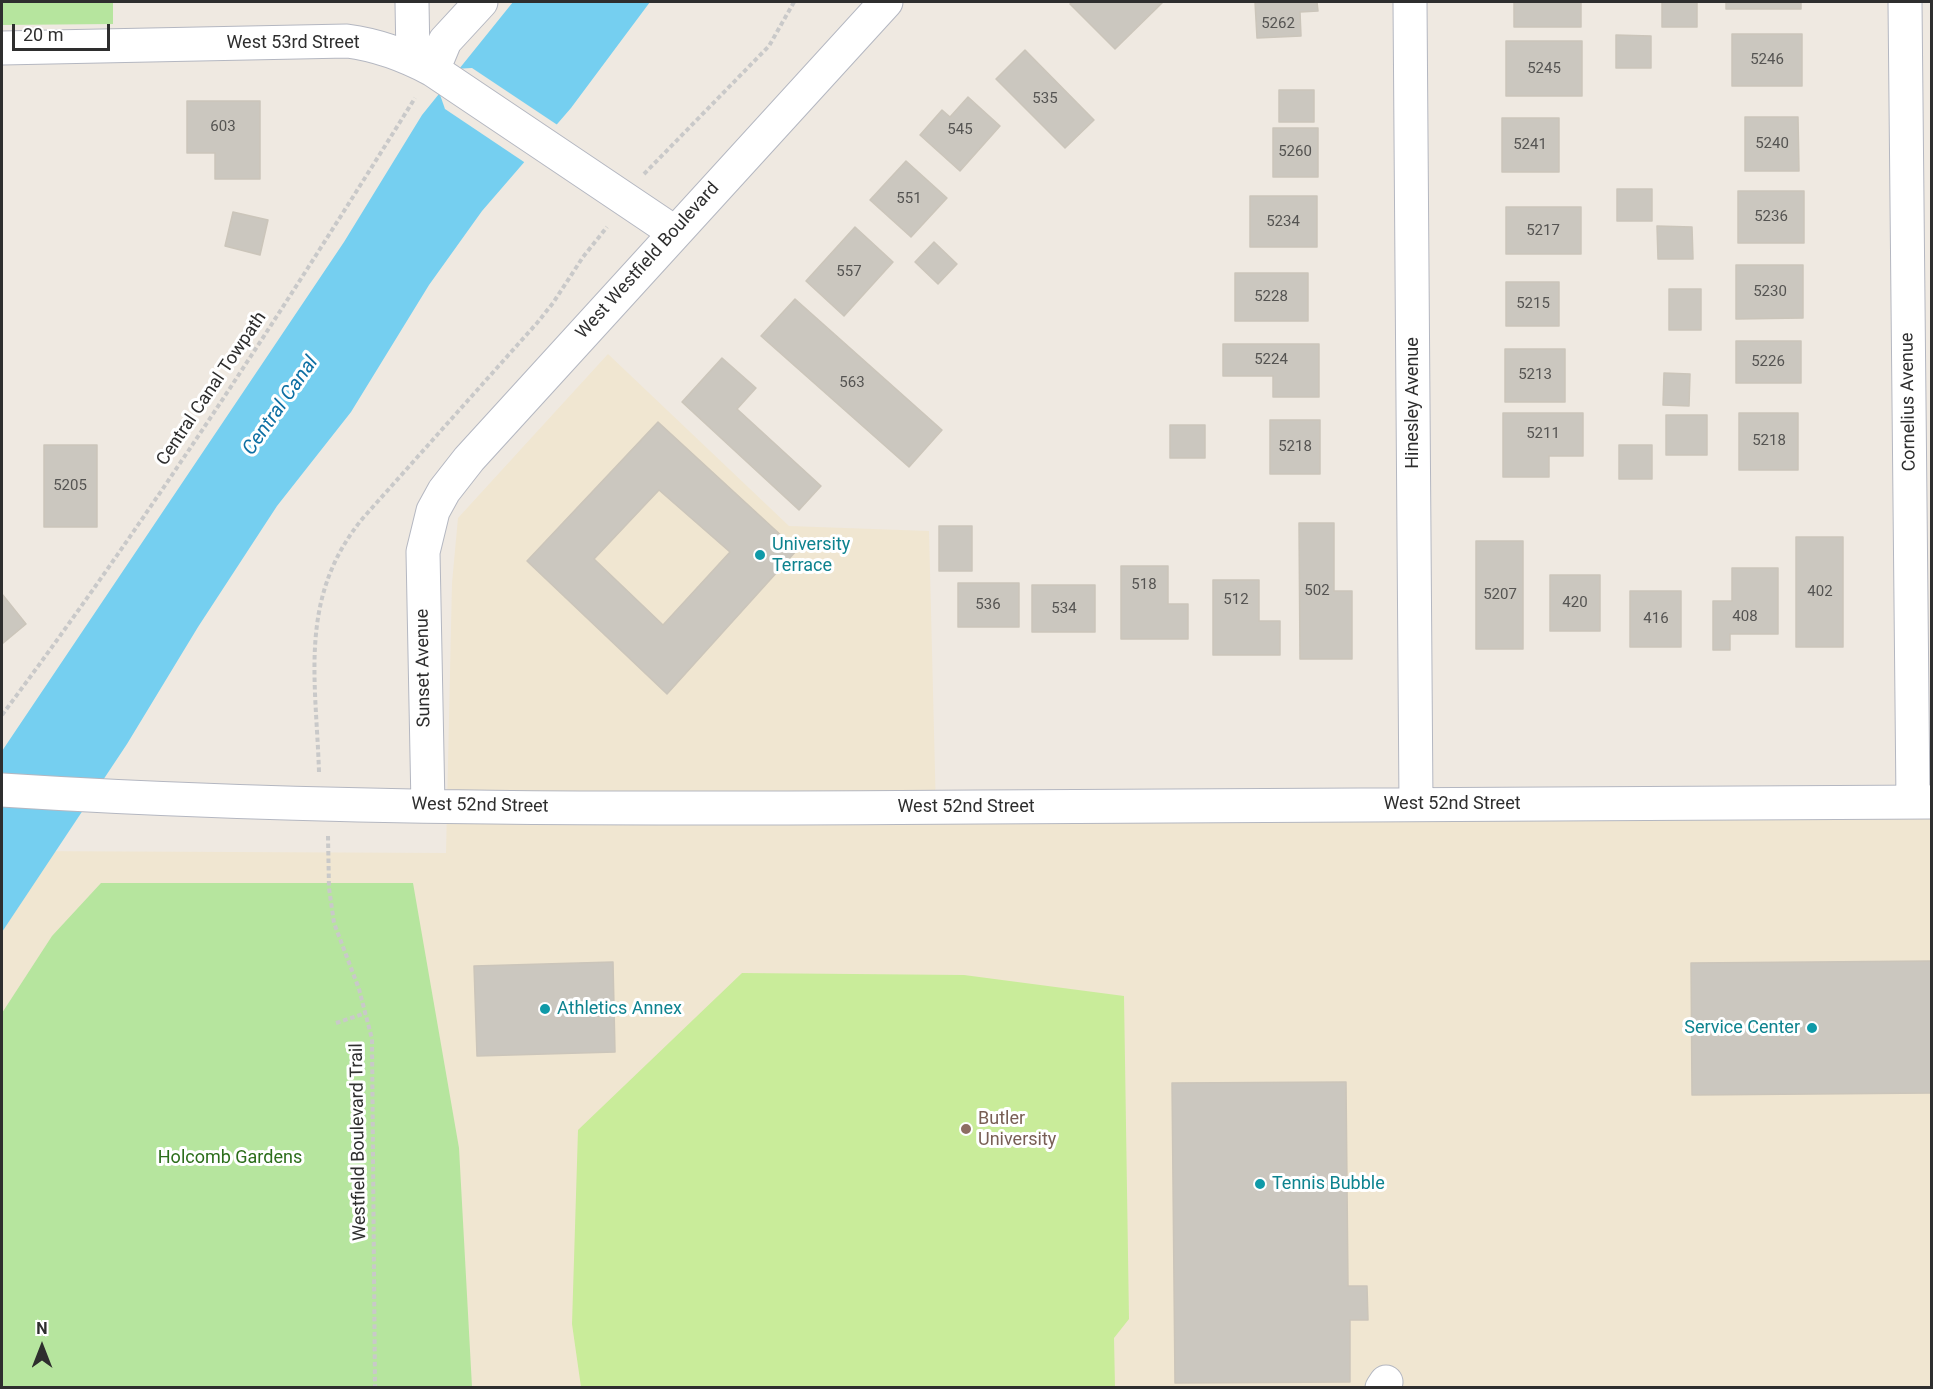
<!DOCTYPE html>
<html>
<head>
<meta charset="utf-8">
<style>
  body { margin:0 }
  #map { position:relative; width:1933px; height:1389px; overflow:hidden; background:#efe9e1; font-family:Roboto,sans-serif }
  canvas { display:block }
  .frame { position:absolute; inset:0; border:3px solid #2e2e2e; pointer-events:none }
  .north { position:absolute; left:12px; top:1317px; width:60px; height:60px; -webkit-text-stroke:4px #fff; paint-order:stroke; rotate:0deg; font-size:16px; font-weight:700; line-height:24px; text-align:center; color:#2e2e2e }
  .north::after { content:''; display:block; margin:auto; width:21px; height:27px; background:#2e2e2e; clip-path:polygon(50% 0,100% 100%,50% 72%,0 100%) }
  .scale { position:absolute; left:12px; top:24px; width:98px; height:27px; box-sizing:border-box; border:3px solid #2e2e2e; border-top:0; padding-left:8px; font-size:18px; line-height:21px; white-space:nowrap; color:#2e2e2e; -webkit-text-stroke:4px #fff; paint-order:stroke }
</style>
</head>
<body>
<div id="map">
<canvas width="1933" height="1389"></canvas>
<div class="frame"></div>
<div class="north">N</div>
<div class="scale">20 m</div>
</div>
<script>
const context = document.querySelector('canvas').getContext('2d');
context.lineJoin = 'round';
function fill(path, color) {
  context.fillStyle = color;
  context.fill(path, 'evenodd');
}
function stroke(path, color, width, dash) {
  context.strokeStyle = color;
  context.lineWidth = width;
  context.lineCap = dash ? 'butt' : 'round';
  context.setLineDash(dash || []);
  context.stroke(path);
}
function drawText(font, color, halo, rows, align = 'center') {
  context.font = font + ' Roboto,sans-serif';
  context.lineWidth = 6;
  context.setLineDash([]);
  context.textBaseline = 'middle';
  context.strokeStyle = halo;
  context.fillStyle = color;
  for (const [text, x, y, turn = 0] of rows) {
    context.save();
    context.translate(x, y);
    context.rotate((+turn || 0) * Math.PI / 180);
    context.textAlign = isNaN(turn) ? turn : align;
    if (halo) context.strokeText(text, 0, 0);
    context.fillText(text, 0, 0);
    context.restore();
  }
}
const education = new Path2D(`
  M608,354L789,526L929,531L936,812L1931,804V1387H2V870L13,851L446,853L452,583L458,518Z`);
const green = new Path2D(`
  M2,2H113V24L2,25Z
  M101,883H413L459,1148L472,1387H2V1013L52,936Z`);
const pitch = new Path2D(`
  M742,973L964,975L1124,996L1129,1319L1114,1338L1115,1387H581L572,1324L578,1130Z`);
const water = new Path2D(`
  M513,2H650L571,108L482,211L429,285L351,412L277,506L198,627L127,744L2,932V751L344,242L422,115Z`);
const pier = new Path2D(`
  M472,68L559,126L527,164L445,109L438,89L454,69Z`);
const building = new Path2D(`
  M1072,2H1163L1115,49L1070,4Z
  M1255,2H1317L1318,11L1300,12L1301,36L1257,38Z
  M1514,2H1581V27H1514Z
  M1662,2H1697V27H1662Z
  M1726,2H1801V9H1726Z
  M1732,34H1802V86H1732Z
  M1616,35L1651,36V68H1616Z
  M1506,41H1582V96H1506Z
  M1025,50L1094,120L1065,148L996,79Z
  M1279,90H1314V122H1279Z
  M968,97L1000,126L960,171L920,135L942,110L950,117Z
  M187,101H260V179H215V153H187Z
  M1745,117H1798L1799,171H1745Z
  M1502,118H1559V172H1502Z
  M1273,128H1318V177H1273Z
  M906,161L947,198L911,237L870,200Z
  M1617,189H1652V221H1617Z
  M1738,191H1804V243H1738Z
  M1250,196H1317V247H1250Z
  M1506,207H1581V254H1506Z
  M233,212L268,220L260,255L225,246Z
  M1657,226L1692,227L1693,259H1658Z
  M855,227L893,262L844,316L806,281Z
  M934,242L957,264L938,284L915,262Z
  M1736,265H1803V318L1736,319Z
  M1235,273H1308V321H1235Z
  M1506,282H1559V326H1506Z
  M1669,289H1701V330H1669Z
  M795,299L942,430L909,467L761,336Z
  M1736,341H1801V383H1736Z
  M1223,344H1319V397H1273V376H1223Z
  M1505,349H1565V402H1505Z
  M722,358L756,388L737,409L821,486L799,510L682,402Z
  M1664,373L1690,374L1689,406L1663,405Z
  M1503,413H1583V456H1549V477H1503Z
  M1739,413H1798V470H1739Z
  M1666,415H1707V455H1666Z
  M1270,420H1320V474H1270Z
  M658,422L797,550L667,694L527,561ZM659,490L730,552L663,625L594,559Z
  M1170,425H1205V458H1170Z
  M44,445H97V527H44Z
  M1619,445H1652V479H1619Z
  M1299,523H1334V591H1352V659H1300Z
  M939,526H972V571H939Z
  M1796,537H1843V647H1796Z
  M1476,541H1523V649H1476Z
  M1121,566H1168V604H1188V639H1121Z
  M1732,568H1778V634H1730V650H1713V601H1732Z
  M1550,575H1600V631H1550Z
  M1213,580H1259V621H1280V655H1213Z
  M958,583H1019V627H958Z
  M1032,585H1095V632H1032Z
  M1630,591H1681V647H1630Z
  M2,594L26,624L2,644Z
  M1932,961V1093L1692,1095L1691,963Z
  M613,962L615,1052L477,1056L474,966Z
  M1346,1082L1348,1286H1367L1368,1320H1350V1382L1175,1383L1172,1083Z`);
const path = new Path2D(`
  M644,174L769,46L794,2
  M2,715C150,517 284,308 415,98
  M319,772C316,678 298,597 363,518L537,323L553,303L583,257L607,227
  M328,836L329,888L334,923L359,989L372,1039L375,1388
  M336,1023L366,1013`);
const minor = new Path2D(`
  M412,2L413,59
  M1410,2L1416,804
  M1905,2L1913,802
  M2,48L347,41C378,45 405,55 433,70L674,232
  M433,70L445,41L481,2
  M2,790C327,811 655,809 981,807C1298,805 1615,803 1932,802
  M428,806L423,552L433,511L444,491L469,459L886,2
  M1382,1388L1386,1382`);
const markers = [
  [760,555,6,"#0f9aa8"],
  [545,1009,6,"#0f9aa8"],
  [1812,1028,6,"#0f9aa8"],
  [966,1129,6,"#8d6e63"],
  [1260,1184,6,"#0f9aa8"]
];
const numberNames = [
  ["5262",1278,24],
  ["5246",1767,60],
  ["5245",1544,69],
  ["535",1045,99],
  ["603",223,127],
  ["545",960,130],
  ["5240",1772,144],
  ["5241",1530,145],
  ["5260",1295,152],
  ["551",909,199],
  ["5236",1771,217],
  ["5234",1283,222],
  ["5217",1543,231],
  ["557",849,272],
  ["5230",1770,292],
  ["5228",1271,297],
  ["5215",1533,304],
  ["5224",1271,360],
  ["5226",1768,362],
  ["5213",1535,375],
  ["563",852,383],
  ["5211",1543,434],
  ["5218",1769,441],
  ["5218",1295,447],
  ["5205",70,486],
  ["518",1144,585],
  ["502",1317,591],
  ["402",1820,592],
  ["5207",1500,595],
  ["512",1236,600],
  ["420",1575,603],
  ["536",988,605],
  ["534",1064,609],
  ["408",1745,617],
  ["416",1656,619]
];
const streetNames = [
  ["West 53rd Street",293,43],
  ["West Westfield Boulevard",648,261,-48],
  ["Central Canal Towpath",212,389,-56],
  ["Cornelius Avenue",1909,402,-91],
  ["Hinesley Avenue",1413,403,-90],
  ["Sunset Avenue",424,668,-91],
  ["West 52nd Street",1452,804],
  ["West 52nd Street",480,806,1],
  ["West 52nd Street",966,807],
  ["Westfield Boulevard Trail",359,1142,-91]
];
const cultureNames = [
  ["University",772,545],
  ["Terrace",772,566],
  ["Athletics Annex",557,1009],
  ["Service Center",1800,1028,"right"],
  ["Tennis Bubble",1272,1184]
];
const educationNames = [
  ["Butler",978,1119],
  ["University",978,1140]
];
const parkNames = [
  ["Holcomb Gardens",230,1158]
];
const waterNames = [
  ["Central Canal",281,406,-55]
];
fill(education, '#f0e6d1');
fill(green, '#b6e59e');
fill(pitch, '#c9ec9a');
fill(water, '#75cff0');
fill(pier, '#efe9e1');
fill(building, '#cbc7bf');
stroke(building, '#cbc5ba', 1.5);
stroke(minor, '#b4b7c1', 35);
stroke(path, '#c9c9c9', 4, [4.5, 3]);
stroke(minor, '#fff', 33);
for (const [x, y, r, color] of markers) {
  const dot = new Path2D();
  dot.arc(x, y, r, 0, 2 * Math.PI);
  context.fillStyle = color;
  context.fill(dot);
  stroke(dot, '#fff', 2);
}
drawText('15px', '#555452', null, numberNames);
drawText('18px', '#2e2e2e', '#fff', streetNames);
drawText('18px', '#0d838f', '#fff', cultureNames, 'left');
drawText('18px', '#785e54', '#fff', educationNames, 'left');
drawText('18px', '#2c6e1b', '#fff', parkNames);
drawText('italic 20px', '#0d6fa3', '#fff', waterNames);
</script>
</body>
</html>
